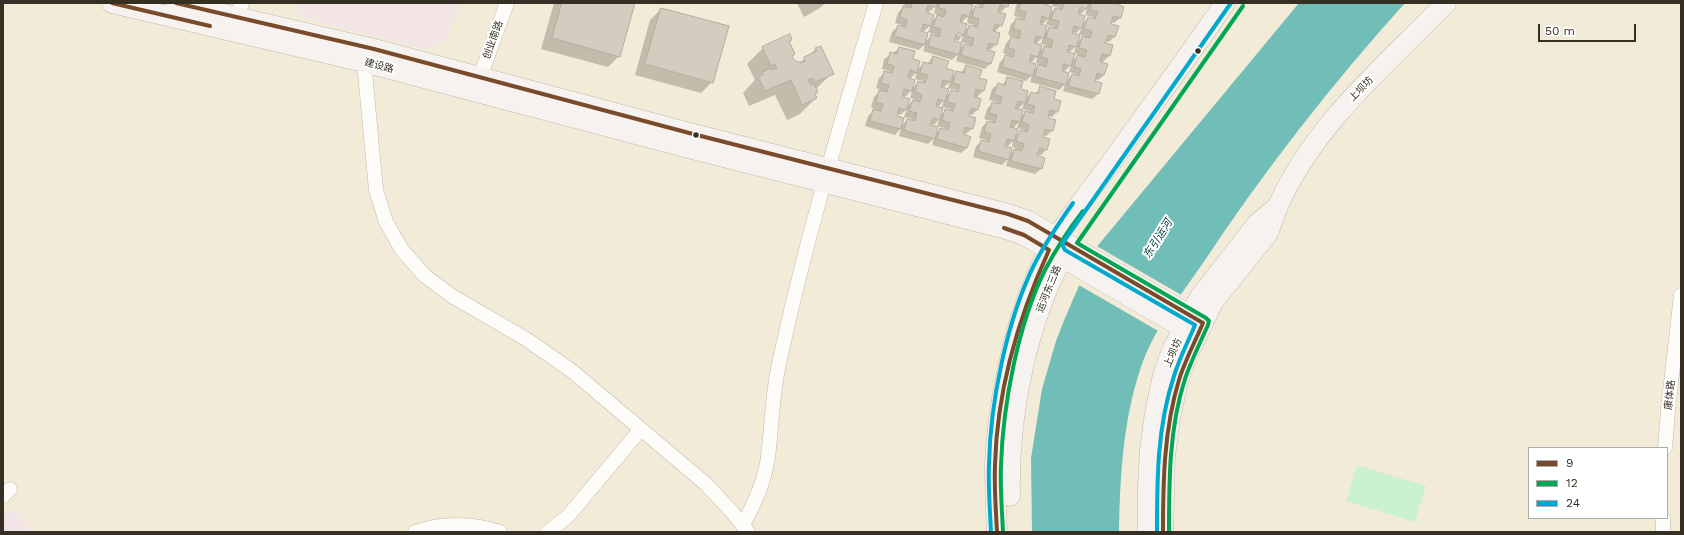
<!DOCTYPE html>
<html>
<head>
<meta charset="utf-8">
<style>
  body { margin:0 }
  #map { position:relative; width:1684px; height:535px; overflow:hidden; background:#f2ebd8; font-family:"Work Sans",sans-serif }
  canvas { display:block }
  .frame { position:absolute; inset:0; border:4px solid #353023; pointer-events:none }
  .legend { position:absolute; left:1528px; top:447px; width:140px; height:72px; box-sizing:border-box; background:#fff; border:1px solid #aeaca7; margin:0; padding:5px 7px; list-style:none; font-size:12px; color:#353023 }
  .legend li { display:flex; align-items:center; gap:8px; height:20px }
  .legend b { width:20px; border:1px solid #aeaca7 }
  .scale { position:absolute; left:1538px; top:24px; width:98px; height:18px; box-sizing:border-box; border:2px solid #353023; border-top:0; padding-left:5px; font-size:12px; line-height:14px; white-space:nowrap; color:#353023; -webkit-text-stroke:3px #fff; paint-order:stroke }
</style>
</head>
<body>
<div id="map">
<canvas width="1684" height="535"></canvas>
<div class="frame"></div>
<ul class="legend">
<li><b style="height:5px;background:#7a4b2a"></b>9</li>
<li><b style="height:5px;background:#00a651"></b>12</li>
<li><b style="height:5px;background:#00a9ce"></b>24</li>
</ul>
<div class="scale">50 m</div>
</div>
<script>
const context = document.querySelector('canvas').getContext('2d');
context.lineJoin = 'round';
function fill(path, color) {
  context.fillStyle = color;
  context.fill(path, 'evenodd');
}
function stroke(path, color, width, dash) {
  context.strokeStyle = color;
  context.lineWidth = width;
  context.lineCap = dash ? 'butt' : 'round';
  context.setLineDash(dash || []);
  context.stroke(path);
}
function drawText(font, color, halo, rows, align = 'center') {
  context.font = font + ' "Work Sans","Noto Sans SC",sans-serif';
  context.lineWidth = 4;
  context.setLineDash([]);
  context.textBaseline = 'middle';
  context.strokeStyle = halo;
  context.fillStyle = color;
  for (const [text, x, y, turn = 0] of rows) {
    context.save();
    context.translate(x, y);
    context.rotate((+turn || 0) * Math.PI / 180);
    context.textAlign = isNaN(turn) ? turn : align;
    if (halo) context.strokeText(text, 0, 0);
    context.fillText(text, 0, 0);
    context.restore();
  }
}
const education = new Path2D(`
  M293,3H461L446,41L422,49L301,17Z
  M17,508L30,532H3V514Z`);
const green = new Path2D(`
  M1357,465L1426,486L1415,522L1346,501Z`);
const water = new Path2D(`
  M1299,3H1405C1331,85 1264,171 1203,263C1181,295 1154,329 1141,367C1123,420 1120,476 1119,532H1032L1031,458L1042,389L1056,341L1065,318L1095,249Z`);
const pier = new Path2D(`
  M1095,245L1183,296L1160,332L1077,284Z`);
const shadow = new Path2D(`
  M554,3H633L619,56L608,67L541,49Z
  M797,3H825L820,8L804,17Z
  M900,3H964L970,12L975,7L979,8L980,6L972,3H1008L1007,6L1001,12L997,11L1001,25L994,33L996,44L990,50L987,49L991,63L985,69L956,61L958,54L952,60L923,51L925,44L919,50L889,42L892,32L898,26L902,27V25L895,23L898,13L905,5ZM936,6L934,13L938,15L930,23L926,11L929,12ZM968,16L967,23L974,25V27L970,26L964,31L961,23ZM931,25L928,32L936,35L935,37L931,36L925,42L920,30L924,31ZM952,31L961,34V36L951,33ZM963,35L961,42L969,44L968,46L964,45L959,50L953,41L954,39L958,41Z
  M1019,3H1050L1048,5L1044,4V6L1049,14L1055,9L1059,10V8L1052,6V3H1088L1087,5L1090,3H1116L1115,5L1123,7L1120,18L1114,23L1110,22V24L1117,27L1114,37L1109,42L1105,41L1104,43L1112,45L1109,56L1102,63L1104,75L1098,80L1094,79L1098,94L1092,99L1063,91L1065,84L1059,90L1030,82L1032,75L1026,81L997,72L1000,62L1006,56L1010,58V56L1003,53L1006,43L1011,38L1015,39L1016,37L1008,35L1011,24L1017,19L1020,20L1021,18L1014,16L1016,5ZM1075,6L1084,7V9ZM1087,8L1085,15L1093,17L1092,19L1088,18L1082,24L1077,13L1081,14ZM1048,18L1046,25L1054,27L1053,29L1049,28L1044,33L1039,23L1043,24ZM1082,27L1079,34L1084,36L1077,43L1071,34L1072,32L1076,33ZM1043,37L1041,44L1046,45L1039,52L1036,44ZM1076,46L1074,53L1079,55L1071,62L1066,51L1070,52ZM1037,56L1036,63L1040,64L1033,71L1028,61L1032,62ZM1071,65L1069,72L1076,74V76L1072,75L1066,81L1061,70L1065,71Z
  M661,9L712,82L701,93L635,75L650,20Z
  M791,40L789,42L794,54L791,57L793,61L799,63L816,49L832,73L815,90L814,94L816,98L800,114L787,120L775,95L749,106L743,93L755,80L747,64L763,48Z
  M900,48L912,60L917,70L924,63L927,64L933,57L951,78L957,72L960,73L966,67L978,78L986,80L983,91L976,98L977,110L972,115L968,114L972,129L966,134L962,133L967,148L961,153L932,145L934,138L928,144L899,136L901,128L895,135L865,126L868,116L875,109L871,107L874,97L881,90L876,88L879,78L885,72L888,73L889,71L882,69L884,59ZM917,71L915,79L923,81L922,83L918,82L912,89L907,77L911,78ZM950,82L948,88L956,90L955,92L951,91L946,97L940,86L944,87ZM912,90L910,98L914,99L906,107L901,97V95L905,97ZM944,100L942,107L950,109V111L946,110L940,116L935,105L939,106ZM907,109L904,117L912,119L911,121L907,120L901,126L896,114L900,115ZM939,119L937,126L945,128L944,130L940,129L935,135L929,126L930,124L934,125Z
  M1008,78L1020,90L1025,99L1031,93L1035,94L1041,87L1052,99L1057,112L1052,117L1047,116L1052,131L1046,136L1042,135L1046,150L1041,155L1037,154L1041,169L1035,174L1006,166L1008,159L1002,165L973,157L976,146L982,141L986,142V140L979,138L982,127L987,122L991,123L992,121L984,119L987,109L993,103L996,104L997,102L989,100L992,89L998,84L1002,85ZM1024,103L1022,109L1030,111L1029,113L1025,112L1020,118L1017,110ZM1019,122L1017,128L1024,130V132L1020,131L1015,137L1012,129ZM1013,141L1012,147L1016,148L1009,155L1003,147L1004,145L1008,146Z`);
const building = new Path2D(`
  M562,3H635L620,57L552,38Z
  M912,3H937L936,7L928,5L926,12L934,15L931,26L923,24L921,31L928,33L925,45L894,36L898,25L905,27L907,20L900,17L903,6L911,8Z
  M940,3H965L973,5L969,17L962,14L960,22L967,24L964,35L957,33L954,41L962,43L959,55L928,46L931,34L939,37L941,29L933,27L937,15L944,17L946,10L939,8Z
  M984,3H1009L1008,7L1000,5L998,12L1006,14L1002,26L995,24L993,31L1000,33L997,45L989,43L987,50L995,52L991,64L961,55L964,44L972,46L974,38L966,36L969,25L977,27L979,19L972,17L975,6L982,8Z
  M1021,3H1046L1045,5L1052,7L1049,19L1042,16L1040,24L1047,26L1044,38L1036,36L1034,43L1042,45L1038,57L1031,55L1029,62L1036,64L1033,76L1002,67L1005,55L1013,57L1015,50L1008,48L1011,36L1019,39L1021,31L1013,29L1016,18L1024,20L1026,12L1019,10Z
  M1064,3H1089L1087,9L1080,7L1078,14L1085,16L1082,28L1074,26L1072,33L1080,35L1077,47L1069,45L1067,52L1075,54L1071,66L1064,64L1062,71L1069,73L1066,85L1035,76L1038,64L1046,67L1048,59L1041,57L1044,46L1051,48L1053,40L1046,38L1049,27L1057,29L1059,21L1051,19L1055,8L1062,10Z
  M1092,3H1117L1116,4L1124,7L1121,18L1113,16L1111,24L1119,26L1115,37L1108,35L1105,43L1113,45L1110,56L1102,54L1100,62L1108,64L1104,75L1097,73L1095,81L1102,83L1099,94L1068,86L1072,74L1079,76L1081,69L1074,67L1077,55L1085,57L1087,50L1079,48L1082,36L1090,38L1092,31L1084,29L1088,17L1095,19L1098,12L1090,10Z
  M661,8L729,26L713,83L645,64Z
  M790,34L792,40L789,41L795,54L792,56L794,60L801,63L805,61L804,57L817,51L815,48L821,46L834,74L815,82L813,78L808,80L811,85L814,84L818,92L815,94L817,98L802,105L791,80L765,91L758,77L763,75L762,72L771,68L772,70L777,68L775,64L771,66L762,47Z
  M899,47L915,51L913,59L920,61L917,73L910,70L908,78L915,80L912,91L904,89L902,97L910,99L906,110L899,108L897,116L904,118L901,129L870,121L873,109L881,111L883,104L876,102L879,90L887,92L889,85L881,83L884,71L892,73L894,66L887,64L890,52L897,54Z
  M933,56L949,61L946,68L954,71L951,82L943,80L941,87L949,89L945,101L938,99L936,106L943,108L940,120L933,118L930,125L938,127L935,139L904,130L907,119L915,121L917,113L909,111L913,100L920,102L922,95L915,92L918,81L925,83L928,75L920,73L923,62L931,64Z
  M966,65L982,70L979,78L987,80L984,91L976,89L974,96L981,99L978,110L971,108L969,116L976,118L973,129L965,127L963,134L971,137L967,148L937,139L940,128L948,130L950,123L942,120L945,109L953,111L955,104L947,102L951,90L958,92L960,85L953,83L956,71L964,73Z
  M1007,77L1023,81L1021,89L1028,91L1025,103L1018,101L1015,108L1023,110L1020,122L1012,120L1010,127L1018,129L1014,141L1007,139L1005,146L1012,148L1009,160L978,151L981,140L989,142L991,134L984,132L987,121L995,123L997,115L989,113L992,102L1000,104L1002,97L994,94L998,83L1005,85Z
  M1040,86L1056,91L1054,99L1061,101L1058,112L1050,110L1048,118L1056,120L1053,131L1045,129L1043,137L1050,139L1047,150L1040,148L1037,155L1045,158L1042,169L1011,161L1014,149L1022,151L1024,144L1016,141L1020,130L1027,132L1029,125L1022,122L1025,111L1033,113L1035,106L1027,104L1031,92L1038,94Z`);
const street = new Path2D(`
  M237,17L242,3
  M364,62L376,190L386,222L402,250L425,276L452,296L526,339L572,371L706,484L733,513L748,532
  M480,77L507,3
  M1665,448L1668,410L1681,295
  M3,496L10,489
  M1663,518V532
  M743,525C754,504 765,481 768,457C772,426 772,395 779,364C805,242 841,123 876,3
  M415,532C444,522 472,523 500,532
  M548,532L568,516L641,429`);
const secondary = new Path2D(`
  M112,3L364,62L689,148L1003,228L1024,235L1197,336
  M176,3L374,49L693,134L1008,214L1028,221L1203,323
  M1278,206C1315,123 1384,67 1446,3
  M1010,496C1008,411 1027,321 1068,246
  M997,532C996,510 995,488 995,465C997,408 1013,330 1036,277C1053,237 1081,203 1107,168C1146,113 1187,59 1225,3
  M1148,532V487L1150,450L1155,413L1163,375L1172,350L1200,297L1257,224L1278,206L1268,233L1213,302L1187,356L1178,381L1170,418L1165,456L1163,532`);
const bus1 = new Path2D(`
  M112,3L210,26
  M176,3L374,49L693,134L1008,214L1028,221L1203,323C1195,342 1185,360 1179,380C1164,429 1163,481 1163,532
  M997,532C996,510 994,487 995,465C997,390 1018,318 1049,250L1024,235L1004,228`);
const bus2 = new Path2D(`
  M1003,532C1002,509 1000,487 1001,465C1003,404 1018,324 1045,270C1056,249 1069,229 1083,211
  M1169,532C1169,481 1169,428 1185,379C1191,361 1200,343 1208,325L1209,321L1206,318L1077,243L1243,6`);
const bus3 = new Path2D(`
  M991,532C990,510 988,487 989,465C990,403 1007,320 1034,265C1045,243 1059,223 1073,203
  M1157,532C1157,480 1157,427 1174,376C1179,359 1188,342 1195,325L1065,250L1062,244L1231,3`);
const markers = [
  [1198,51,3.5,"#353023"],
  [696,135,3.5,"#353023"]
];
const streetNames = [
  ["创业南路",493,40,-70],
  ["建设路",379,66,15],
  ["上坝坊",1361,89,-46],
  ["运河东三路",1049,289,-68],
  ["上坝坊",1173,353,-67],
  ["康体路",1670,395,-84]
];
const waterNames = [
  ["东引运河",1158,239,-58]
];
fill(education, '#f3e5e5');
fill(green, '#caf1d1');
fill(water, '#71beb8');
fill(pier, '#f2ebd8');
fill(shadow, '#0003');
fill(building, '#d4ccbf');
stroke(building, '#b4ad9f', 1);
stroke(street, '#c0bbab', 15);
stroke(secondary, '#c0bbab', 21);
stroke(street, '#fdfcf9', 14);
stroke(secondary, '#f5f2f0', 20);
stroke(bus1, '#7a4b2a', 4);
stroke(bus2, '#00a651', 4);
stroke(bus3, '#00a9ce', 4);
for (const [x, y, r, color] of markers) {
  const dot = new Path2D();
  dot.arc(x, y, r, 0, 2 * Math.PI);
  context.fillStyle = color;
  context.fill(dot);
  stroke(dot, '#fff', 1.5);
}
drawText('10px', '#353023', '#fff', streetNames);
drawText('italic 11px', '#063b3c', '#fff', waterNames);
</script>
</body>
</html>
